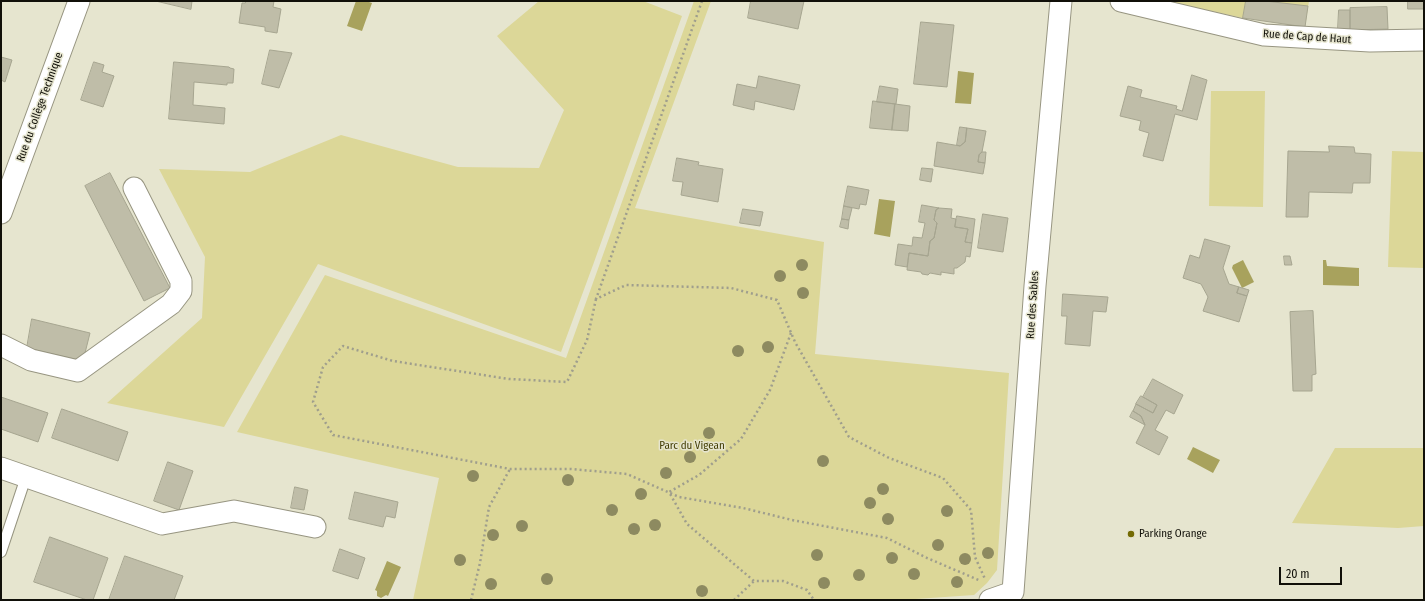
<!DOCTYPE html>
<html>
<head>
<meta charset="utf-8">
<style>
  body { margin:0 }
  #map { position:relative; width:1425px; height:601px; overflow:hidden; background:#e6e5cf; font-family:"Fira Sans Condensed",sans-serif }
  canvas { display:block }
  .frame { position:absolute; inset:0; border:2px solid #111009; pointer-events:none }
  .scale { position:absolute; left:1279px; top:567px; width:63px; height:18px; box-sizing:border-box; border:2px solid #111009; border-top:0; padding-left:5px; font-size:12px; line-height:14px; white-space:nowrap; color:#111009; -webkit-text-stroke:3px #e6e5cf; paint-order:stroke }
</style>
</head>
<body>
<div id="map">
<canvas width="1425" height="601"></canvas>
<div class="frame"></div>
<div class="scale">20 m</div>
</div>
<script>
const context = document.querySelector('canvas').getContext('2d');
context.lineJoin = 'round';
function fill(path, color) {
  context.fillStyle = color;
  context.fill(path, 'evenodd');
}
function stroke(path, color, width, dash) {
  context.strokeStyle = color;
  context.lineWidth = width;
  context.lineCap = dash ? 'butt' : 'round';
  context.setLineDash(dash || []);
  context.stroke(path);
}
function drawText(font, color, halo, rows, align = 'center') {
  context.font = font + ' "Fira Sans Condensed",sans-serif';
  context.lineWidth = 3;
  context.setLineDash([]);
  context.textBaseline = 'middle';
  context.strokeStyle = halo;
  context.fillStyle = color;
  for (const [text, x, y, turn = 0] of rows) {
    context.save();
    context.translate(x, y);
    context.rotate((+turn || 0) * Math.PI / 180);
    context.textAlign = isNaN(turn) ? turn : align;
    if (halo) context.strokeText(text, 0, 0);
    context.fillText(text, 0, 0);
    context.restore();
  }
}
const green = new Path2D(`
  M539,1H643L682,16L593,265L561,352L318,264L224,427L107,403L202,318L205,257L159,169L250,172L341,135L458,167L539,168L564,110L497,36Z
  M694,1H711L635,208L824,242L815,354L1009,373L997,570L987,583L974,595L901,600H413L439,478L237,432L325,275L566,358Z
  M1165,1H1309L1305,27L1243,18Z
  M1211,91H1265L1263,207L1209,206Z
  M1392,151L1424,152V268L1388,267Z
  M1335,448H1424V526L1398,528L1292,523Z`);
const water = new Path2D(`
  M356,1H366L372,3L362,31L347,26Z
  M958,71L974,73L971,104L955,103Z
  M879,199L895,201L890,237L874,234Z
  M1243,260L1254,282L1242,288L1232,268L1233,265Z
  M1323,260H1326L1327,266L1359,268V286L1323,285Z
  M1193,447L1220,460L1213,473L1187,459Z
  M387,561L401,567L388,596L386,595L381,598L377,596V591L375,590Z`);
const building = new Path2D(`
  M156,1H192L191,9Z
  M246,1H274L273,7L281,9L277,33L265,31V27L239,23L242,3H245Z
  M751,1H804L798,29L748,18Z
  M1246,1H1265L1308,6L1305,27L1243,18Z
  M1408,1H1424V9H1408Z
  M1387,7L1388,29L1350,30V8Z
  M1339,10H1350V30L1338,29Z
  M921,22L954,25L947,87L914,84Z
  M270,50L292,53L279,88L262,84Z
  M1,57L12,60L5,82L1,80Z
  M94,62L104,65L102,72L114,76L103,107L81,100Z
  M174,62L229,67L230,68L234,69L233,83H227V85L194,82L193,105L225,108L224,124L169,119Z
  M1192,75L1207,80L1197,120L1175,114L1163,161L1143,156L1149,133L1139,130L1141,121L1120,116L1128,86L1142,90L1140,97L1177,106L1176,109L1182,111Z
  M759,76L800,85L794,110L755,101L754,110L733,105L737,84L756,88Z
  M880,86L898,89L896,104L877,102Z
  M873,101L895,104L892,130L870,128Z
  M895,104L910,106L908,131L892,130Z
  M960,127L967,128L965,142L960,146L957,145Z
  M967,128L986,131L982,152L979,155L978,162L985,163L983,174L934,166L937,142L960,146L965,142Z
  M1329,146L1354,147L1355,153L1371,154L1370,183H1353L1352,193L1309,192L1308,217H1286L1288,151L1329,152Z
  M982,152H986L985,163L978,162L979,155Z
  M677,158L699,162L698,165L723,169L718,202L681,195L683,182L673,181Z
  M922,168L933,169L931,182L920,180Z
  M110,173L170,288L144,301L85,186Z
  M848,186L869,190L866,205L860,204L859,209L844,206Z
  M922,205L939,208L936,210L934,220L937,223L934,238L930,241L928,256L909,253L907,267L895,265L898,244L912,246L913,237L922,238L925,223L919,222Z
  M844,206L852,208L849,220L842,219Z
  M939,208L952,209L951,218L956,219L955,227L968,229L965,242L972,243L970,257L966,256L965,262L957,268H954V274L941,272V275L930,273L928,275L922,274L921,272L907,270L909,253L928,256L930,241L934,238L937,223L934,220L936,210Z
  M743,209L763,212L760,226L740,223Z
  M983,214L1008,218L1003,252L978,248Z
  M957,216L975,219L972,243L965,242L968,229L955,227Z
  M842,219L849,220L848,229L840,227Z
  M1205,239L1230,246L1223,268L1229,284L1239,287L1237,293L1247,296L1239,322L1203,311L1208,297L1201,284L1183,278L1190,255L1199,258Z
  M1284,256H1290L1292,265H1285Z
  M1239,287L1249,290L1247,296L1237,293Z
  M1063,294L1108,297L1106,312L1093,311L1090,346L1065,344L1067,316H1062Z
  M1313,311L1316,374L1312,375V391H1293L1290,312Z
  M32,319L90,333L83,361L27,348Z
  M1153,379L1183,395L1174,414L1166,410L1155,430L1168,437L1159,455L1136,443L1145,425L1141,416L1133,411L1136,404L1153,413L1157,405L1143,397Z
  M1141,396L1157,405L1153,413L1136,404Z
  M1,397L48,413L38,442L1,429Z
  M62,409L128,432L118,461L52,438Z
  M1133,411L1141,416L1145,425L1130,417Z
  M168,462L193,471L179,510L154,501Z
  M295,487L308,490L304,510L291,508Z
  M355,492L398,502L395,518L386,516L383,527L349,519Z
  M50,537L108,558L93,600H87L34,582Z
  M340,549L365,558L358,579L333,571Z
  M125,556L183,576L174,600H109Z`);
const path = new Path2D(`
  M702,1L596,299L626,285L731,288L777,300L795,342L849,437L889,458L943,478L971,510L975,557L985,579
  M596,299L587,340L567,382L509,379L393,361L343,346L323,367L313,402L333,435L510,469H571L627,474L679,497L743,508L792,520L887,538L927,558L981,581
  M791,333L770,390L741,439L699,475L669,492L687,524L754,581H783L807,590L814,600
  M471,600L480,563L489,507L510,469
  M734,600L754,581`);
const service = new Path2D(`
  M1,552L26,477`);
const minor = new Path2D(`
  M1121,1L1264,35L1370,41L1424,40
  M1,213L79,1
  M1,345L31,360L78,371L171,304L181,291V281L134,188
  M1,468L162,524L234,511L315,527
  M1013,592L1035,286L1061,1
  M990,600L1013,592`);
const trees = [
  [802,265],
  [780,276],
  [803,293],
  [768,347],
  [738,351],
  [709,433],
  [690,457],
  [823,461],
  [666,473],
  [473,476],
  [568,480],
  [883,489],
  [641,494],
  [870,503],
  [612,510],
  [947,511],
  [888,519],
  [655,525],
  [522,526],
  [634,529],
  [493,535],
  [938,545],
  [988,553],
  [817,555],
  [892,558],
  [965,559],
  [460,560],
  [914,574],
  [859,575],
  [547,579],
  [957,582],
  [824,583],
  [491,584],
  [702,591]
];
const markers = [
  [1131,534,4,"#736a03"]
];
const streetNames = [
  ["Rue de Cap de Haut",1307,37,4],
  ["Rue du Collège Technique",40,107,-70],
  ["Rue des Sables",1033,305,-86]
];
const parkNames = [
  ["Parc du Vigean",692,446]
];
const poiNames = [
  ["Parking Orange",1139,534]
];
fill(green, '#dcd798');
fill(water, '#a8a25d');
fill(building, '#bfbda8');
stroke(building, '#a6a590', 1);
stroke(service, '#979581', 12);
stroke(minor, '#979581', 23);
stroke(path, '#9f9e8d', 2.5, [2, 3]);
stroke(service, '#fff', 10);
stroke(minor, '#fff', 21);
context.fillStyle = '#8d8a60';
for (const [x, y] of trees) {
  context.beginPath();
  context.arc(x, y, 6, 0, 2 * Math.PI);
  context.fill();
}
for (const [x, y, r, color] of markers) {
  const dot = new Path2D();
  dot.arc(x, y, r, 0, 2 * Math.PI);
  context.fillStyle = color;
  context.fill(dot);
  stroke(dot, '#e6e5cf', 1.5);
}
drawText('11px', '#111009', '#e6e5cf', streetNames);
drawText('11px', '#443f06', '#e6e5cf', parkNames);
drawText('11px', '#111009', '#e6e5cf', poiNames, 'left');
</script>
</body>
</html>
